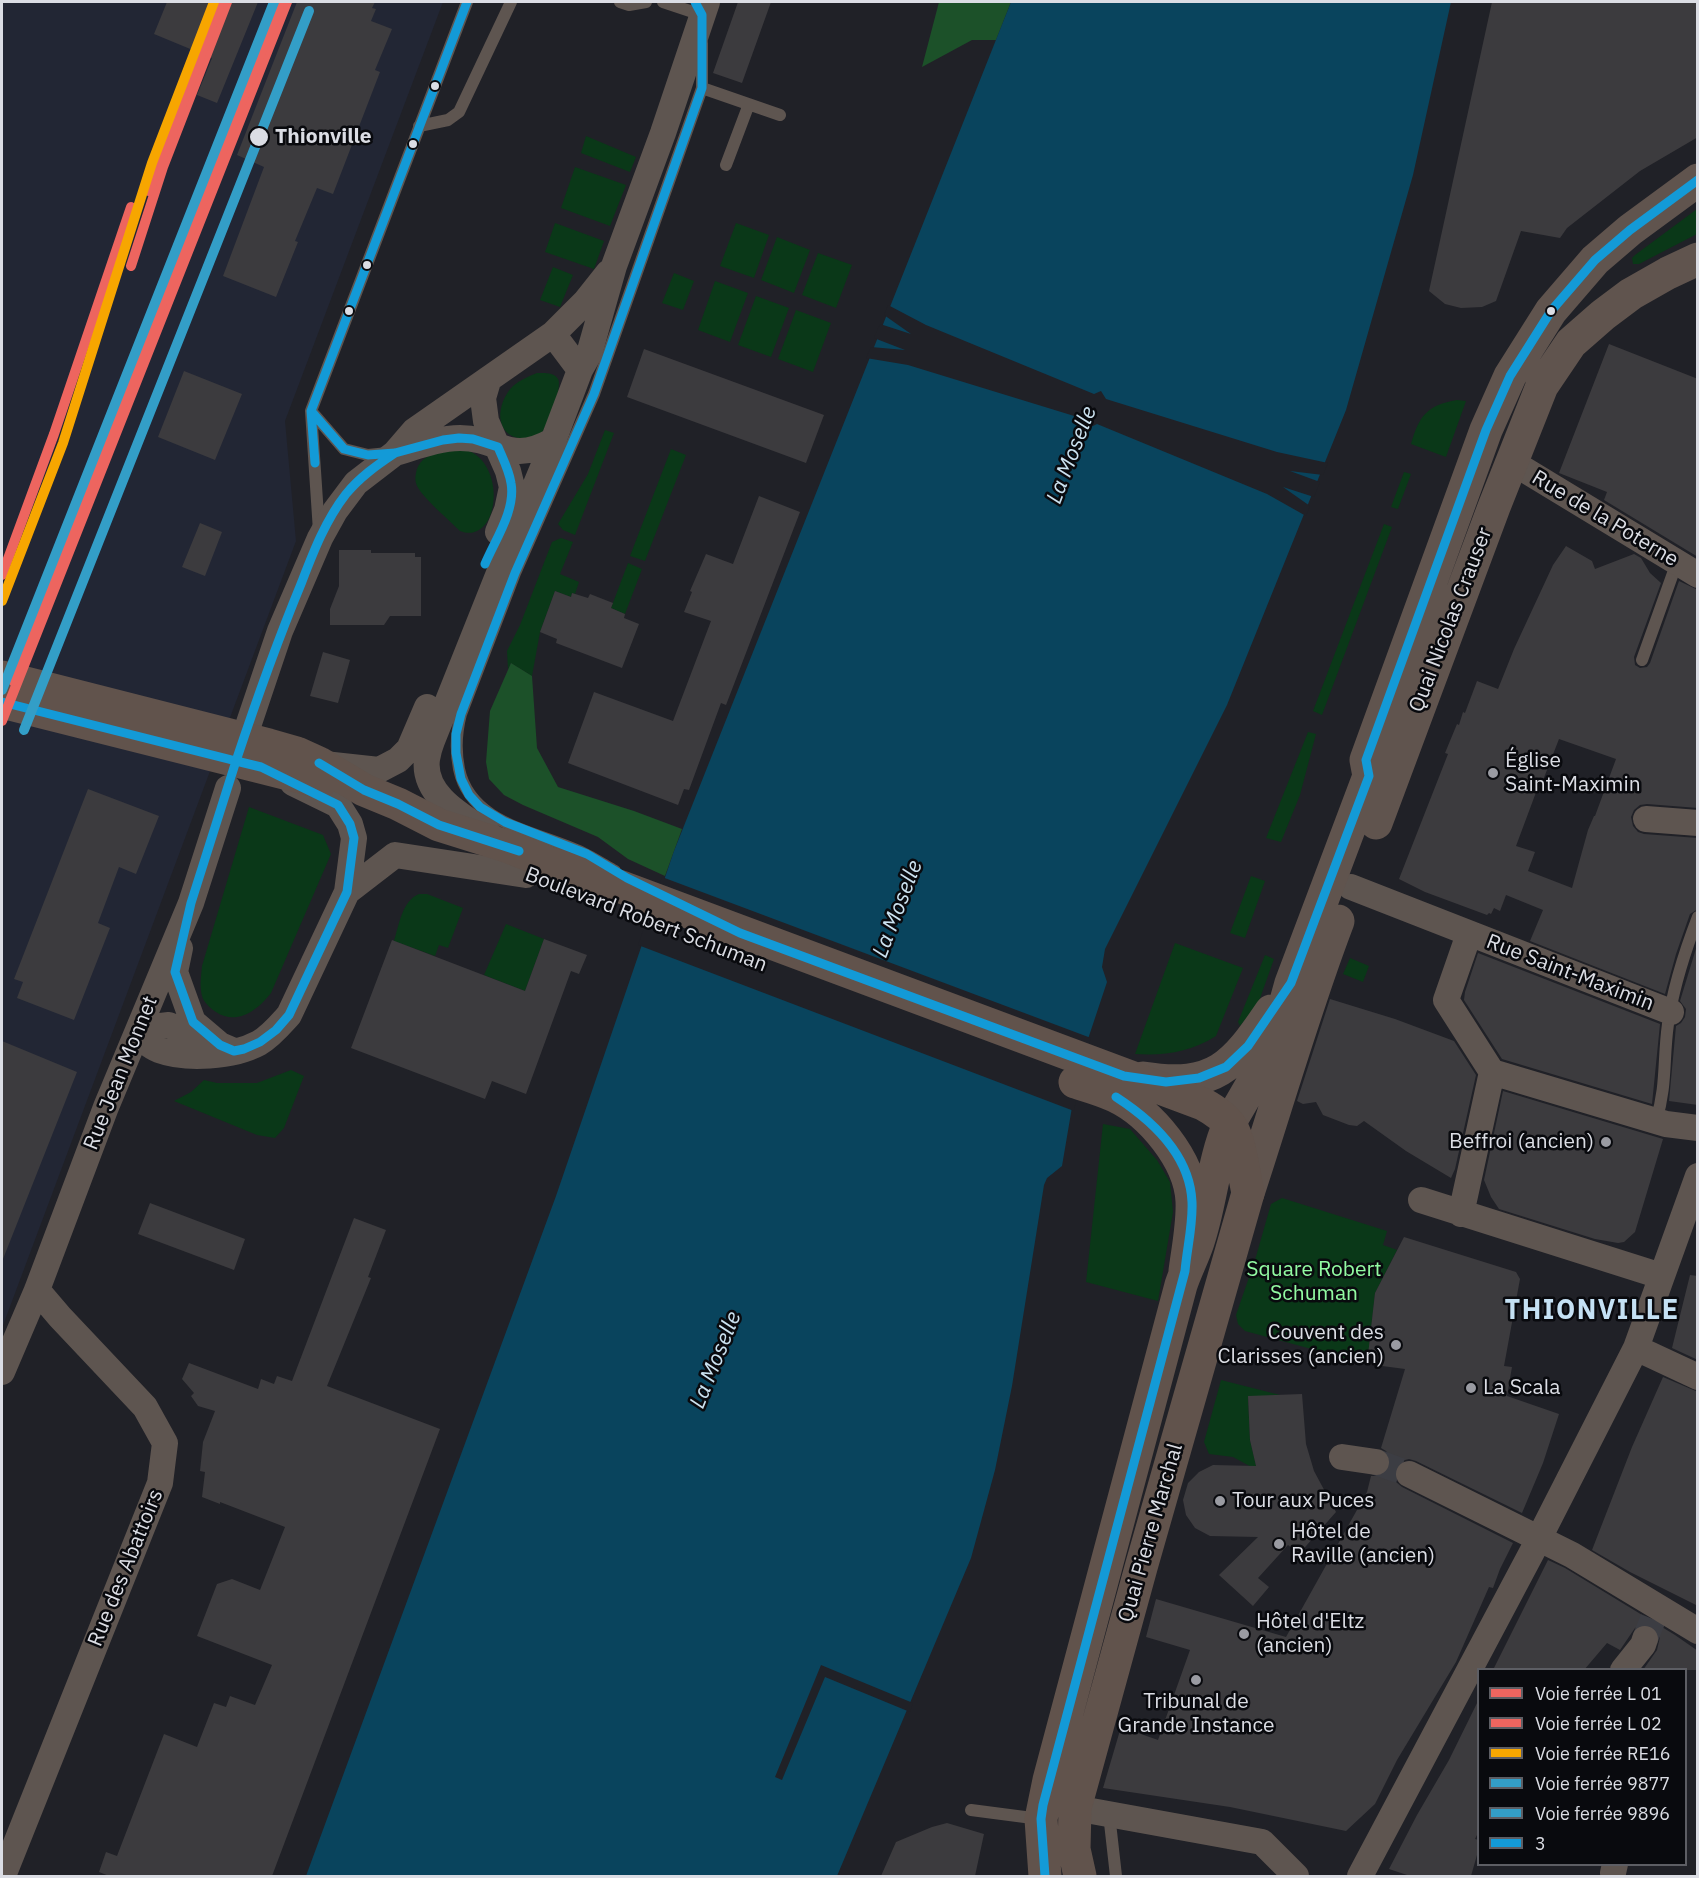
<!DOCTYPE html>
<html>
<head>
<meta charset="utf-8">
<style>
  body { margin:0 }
  #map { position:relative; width:1699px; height:1878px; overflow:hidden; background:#202127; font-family:"IBM Plex Sans",sans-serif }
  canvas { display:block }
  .frame { position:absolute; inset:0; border:3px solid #dbdde4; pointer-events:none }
  .legend { position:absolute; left:1477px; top:1668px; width:210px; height:198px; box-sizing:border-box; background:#090a0e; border:2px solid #5d5e64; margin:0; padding:8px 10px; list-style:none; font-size:18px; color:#dbdde4 }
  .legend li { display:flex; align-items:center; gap:12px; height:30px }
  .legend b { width:30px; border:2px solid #5d5e64 }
</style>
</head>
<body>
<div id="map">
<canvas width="1699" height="1878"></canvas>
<div class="frame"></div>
<ul class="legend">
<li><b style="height:8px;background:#ed655f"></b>Voie ferrée L 01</li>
<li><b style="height:8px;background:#ed655f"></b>Voie ferrée L 02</li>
<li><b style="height:8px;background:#f7a600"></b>Voie ferrée RE16</li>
<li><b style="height:8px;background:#339ec7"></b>Voie ferrée 9877</li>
<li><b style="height:8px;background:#339ec7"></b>Voie ferrée 9896</li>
<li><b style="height:8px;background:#139ad7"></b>3</li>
</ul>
</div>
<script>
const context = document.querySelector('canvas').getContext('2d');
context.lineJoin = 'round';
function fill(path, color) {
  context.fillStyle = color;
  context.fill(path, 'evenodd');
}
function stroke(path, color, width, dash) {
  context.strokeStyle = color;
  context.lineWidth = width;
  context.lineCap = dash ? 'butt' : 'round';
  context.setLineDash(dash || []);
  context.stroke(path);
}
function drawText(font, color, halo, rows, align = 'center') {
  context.font = font + ' "IBM Plex Sans",sans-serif';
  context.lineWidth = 5;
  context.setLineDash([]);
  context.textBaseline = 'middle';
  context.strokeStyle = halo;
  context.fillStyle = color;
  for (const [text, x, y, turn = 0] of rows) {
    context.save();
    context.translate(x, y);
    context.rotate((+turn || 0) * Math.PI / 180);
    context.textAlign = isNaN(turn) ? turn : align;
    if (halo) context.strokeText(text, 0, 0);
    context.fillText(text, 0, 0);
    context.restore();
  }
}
const built = new Path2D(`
  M2,2H443L285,421L296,541L2,1328Z`);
const green = new Path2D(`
  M586,136L636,157L630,172L581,153Z
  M575,167L626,185L610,226L561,208Z
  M1697,209V234L1639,264H1633L1632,258L1635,255Z
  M555,223L604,241L594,269L545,252Z
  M736,223L769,235L754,278L720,266Z
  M777,237L810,250L794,293L761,280Z
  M818,253L852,265L836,308L802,295Z
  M553,267L573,275L560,307L540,300Z
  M674,273L694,281L683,310L662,303Z
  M715,281L748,293L730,342L698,330Z
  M756,296L789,308L771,357L738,345Z
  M796,310L831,323L813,372L778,359Z
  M537,373C544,373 554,372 558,379C563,387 547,428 540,435C535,440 529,440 523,439C493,436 496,403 513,386C520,380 529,376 537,373Z
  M1457,400L1466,401L1446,457L1411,444C1419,416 1427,405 1457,400Z
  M605,430L614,433L575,535L563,530L558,524L588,474Z
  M671,449L686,455L645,561L630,556Z
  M467,450C508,465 499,546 460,531C449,520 423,498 417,486C415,482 415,477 416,473C420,450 449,451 467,450Z
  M1404,472L1411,474L1398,509L1391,507Z
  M1384,524L1392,527L1322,715L1313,711Z
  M561,538L573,542L560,574L579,582L575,594L572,593L571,597L555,591L540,632L532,676L511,663L508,669L507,651L520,625L552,542Z
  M628,563L642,569L625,614L611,608Z
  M1308,732L1316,734L1300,795L1281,842L1266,838Z
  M249,807L323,835L331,854L271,993C258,1010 237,1026 216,1012C211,1009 206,1004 203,999C199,988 201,977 202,966Z
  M1251,876L1265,881L1245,938L1230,933Z
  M419,894H427L463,908L448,948L439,945L435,956L394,941C399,925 402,901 419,894Z
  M506,924L544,939L525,991L484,975Z
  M1175,943L1243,968L1216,1036C1191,1052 1164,1056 1135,1054Z
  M1265,955L1274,959L1258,1004L1240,1026L1238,1022Z
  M1350,958L1369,966L1363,982L1343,974Z
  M291,1070L304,1076L284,1128L275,1138L257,1135L174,1101L191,1092L204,1080L217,1083H257Z
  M1103,1124L1130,1129L1157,1160L1170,1182L1173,1212L1158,1301L1086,1282Z
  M1282,1198L1387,1231L1383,1245L1397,1250L1375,1293L1367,1364L1245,1331L1238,1324L1236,1315L1255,1260L1271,1204Z
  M1221,1380L1280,1395L1248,1397L1250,1440L1257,1470L1233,1457L1209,1454L1204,1442Z`);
const forest = new Path2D(`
  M939,2H1011L996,40H972L922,67Z
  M511,663L532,676L537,748L558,787L634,811L682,829L665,876L628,859L598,837L523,805L504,795L489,779L486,762L490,711Z`);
const water = new Path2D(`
  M1011,2H1451L1413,175L1346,410L1227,705L1105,949L1102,967L1107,982L1079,1066L1062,1166L1047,1178L1044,1185L1012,1386L995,1470L971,1558L837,1876H306L556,1196L674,851Z`);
const pier = new Path2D(`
  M888,305L926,325L1094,394L1101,391L1106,399L1277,452L1328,463L1323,475L1290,471L1320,482L1314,497L1283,487L1310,506L1306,516L1267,494L1097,424L1089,428L1084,419L908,365L866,358L871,347L905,350L874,338L880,324L911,334L884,315Z
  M662,877L1091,1038L1082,1067L1074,1111L638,945Z
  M821,1665L913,1703L910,1712L825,1677L782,1780L775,1777Z`);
const building = new Path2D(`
  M167,2H258L217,103L197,95L212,58L154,34Z
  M297,2H375L372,8L376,9L371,21L392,29L375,70L380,72L333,194L317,188L295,241L298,242L276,297L223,276L264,167L237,155Z
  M738,2H771L742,83L713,73Z
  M1492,2H1698V137L1640,171L1567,228L1560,238L1521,231L1496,301L1482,307L1461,308L1445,304L1429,291Z
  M1609,344L1698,379V557L1604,500L1607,492L1559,473Z
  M644,349L824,415L806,463L627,397Z
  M184,371L242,394L215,460L158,437Z
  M759,496L800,512L726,705L721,703L689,790L684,789L678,805L568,763L594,692L673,721L711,621L684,612L692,592L690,591L706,554L733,564Z
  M200,523L222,532L205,576L182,567Z
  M1566,546L1592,561L1595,569L1634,554L1641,558L1650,573L1661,583L1634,657L1635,665L1640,668L1647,667L1650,663L1679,581L1698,590V808L1647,804L1640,805L1634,810L1631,817L1633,826L1638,832L1644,834L1698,838V909L1690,914L1676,954L1665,994L1530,941L1543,910L1506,895L1500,911L1494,908L1491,914L1489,913L1487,915L1425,892L1399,879L1448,754L1445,753L1457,724L1459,725L1463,712L1465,713L1477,681L1498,689L1514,649L1553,565ZM1559,739L1616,759L1595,816H1594L1588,830L1572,888L1528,871L1535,852L1516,846L1538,787L1540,788Z
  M339,550H371V553H415V557H421V616H390L384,625H330V609L339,586Z
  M555,591L571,597L572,593L588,598L590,594L613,603L611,608L625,614L624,618L639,624L622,668L556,643L557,639L540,632Z
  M323,652L350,660L338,703L310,696Z
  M88,789L159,816L136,874L119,867L98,923L110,928L74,1020L17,998L23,982L14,979Z
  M544,939L587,955L579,974L571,971L526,1094L492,1081L485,1099L351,1048L392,940L525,991Z
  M1698,942V1105L1669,1101L1676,1026L1681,1023L1685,1017L1686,1009L1680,1001Z
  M1478,953L1660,1024L1652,1104L1502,1059L1464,1000L1465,992Z
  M1330,999L1395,1019L1454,1041L1476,1075L1455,1169L1451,1178L1406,1151L1364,1121L1357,1126L1349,1125L1323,1115L1316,1102L1303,1104L1297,1101Z
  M2,1041L77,1072L3,1259H2Z
  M1503,1091L1663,1139L1635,1232L1624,1242L1618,1243L1595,1239L1499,1209L1491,1197L1484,1180Z
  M150,1203L245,1239L234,1270L138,1234Z
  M354,1218L386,1230L368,1277L371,1278L327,1386L440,1429L272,1876H109L99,1872L106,1852L117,1856L164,1734L197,1747L214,1703L226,1707L230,1696L255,1705L272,1665L197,1636L217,1584L232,1579L260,1590L285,1527L220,1502V1504L202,1497L205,1472L200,1471L203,1442L215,1411L198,1406L191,1396L194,1393L182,1379L189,1363L258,1389L261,1379L274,1384L277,1376L292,1381Z
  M1404,1237L1516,1272L1520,1279L1504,1366L1512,1367L1507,1396L1559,1414L1543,1463L1522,1513L1416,1461L1409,1459L1401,1461L1395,1468L1394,1474L1396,1482L1402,1487L1513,1543L1500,1569L1493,1588L1489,1587L1456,1662L1397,1760L1375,1804L1346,1831L1230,1807L1103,1788L1121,1727L1158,1740L1190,1650L1146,1637L1156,1599L1286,1637L1367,1492L1371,1476H1381L1388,1471L1391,1465L1390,1457L1386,1451L1381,1448L1405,1369L1367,1364L1375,1293Z
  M1690,1275L1698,1276V1360L1672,1348Z
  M1663,1377L1698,1392V1606L1630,1572L1592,1550L1632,1447Z
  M1302,1394L1306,1444L1314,1471L1336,1512L1299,1554L1288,1545L1258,1578L1269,1587L1253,1606L1219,1575L1258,1537L1210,1536L1195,1528L1186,1515L1183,1500L1188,1483L1199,1472L1213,1465L1256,1466L1250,1440L1248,1396Z
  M1548,1560L1565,1568L1675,1635L1698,1651V1670H1643L1657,1650L1660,1637L1656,1629L1650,1625L1643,1624L1635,1628L1620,1650L1607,1643L1584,1670H1493Z
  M1479,1699V1831L1475,1839L1479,1840V1848L1471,1876H1410L1389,1869L1417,1815L1449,1760Z
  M947,1823L984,1834L975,1876H881L896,1842L932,1827Z`);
const streetTunnel = new Path2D(`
  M1376,1462L1409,1474
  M1645,1639L1653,1619`);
const lane = new Path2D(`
  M620,2L629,5L646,2
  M663,2L702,15V16
  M702,88L780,115
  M419,126L448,120L459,112L511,2
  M726,165L749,104
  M311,411L344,449L368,455L388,453
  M319,531L311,411L467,2
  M1642,660L1677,562
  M615,871C606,866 597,860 587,855C543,832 471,827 459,769C455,749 456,733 461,714L515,573L594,394L702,88V43
  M1656,1121C1667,1086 1663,1059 1668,1024C1673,987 1685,951 1698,917
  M971,1810L1040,1819
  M1109,1814L1116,1876`);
const street = new Path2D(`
  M553,334L580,370
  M488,381L483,398L486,421L508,471L512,487L507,510L498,532
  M395,453C416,447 438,438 460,438C501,438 508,466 554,440
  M1510,465L1525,470L1698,575
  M249,723L280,631L320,538L335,511L356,483L395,453L414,431L553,334L585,302L608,273
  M324,764L379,770L398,760L409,749L427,707
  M1646,819L1698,823
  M489,834C464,817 422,796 427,759C428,753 430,746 432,741L501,568L544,465L580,370L589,354L614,266L663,133L707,2
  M1351,887L1671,1012
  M347,892L395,855L526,875
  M180,948L175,972L193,1022L220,1045L234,1051
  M136,1035C143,1040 151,1047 159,1050C186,1060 233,1057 259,1043C271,1036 280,1025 289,1015L347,892L354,838L350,824L338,805L293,783
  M136,1035L152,1027L169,1025L205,1044
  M1492,1072L1666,1124L1698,1128
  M1421,1200L1661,1276
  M1461,1214L1492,1072L1446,1000L1469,934
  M1636,1348L1698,1377
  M2,1372L37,1290L106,1107L191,903L228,788
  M1342,1457L1376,1462
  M1409,1474L1572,1555L1698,1631
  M1623,1670L1643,1645L1645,1639
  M1075,1808L1262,1842L1296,1876
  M1613,1873L1615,1864
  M3,1876L160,1483L165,1443L145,1407L60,1317L37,1290
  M1360,1876L1532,1552L1636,1348L1698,1176`);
const secondary = new Path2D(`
  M1376,823L1494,507L1542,386L1571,343L1603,315L1631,294L1668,273L1698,259
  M1143,1078C1215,1089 1233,1067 1271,1011
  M1229,1124L1273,1048L1291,983L1369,776L1366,760L1486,430L1510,376L1551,311L1595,260L1630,230L1698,180
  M1248,1193C1278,1102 1304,1010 1338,921`);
const primary = new Path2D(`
  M2,677L269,745L297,753L319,763L364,790L398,804L439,825L506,846L549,863L624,888L1203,1104C1214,1110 1225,1117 1232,1128C1240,1141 1244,1176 1248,1193L1142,1564L1075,1808L1074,1849L1080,1876
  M2,702L320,782
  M1075,1082C1088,1086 1102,1090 1115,1096C1151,1113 1190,1160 1192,1201C1193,1224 1188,1248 1185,1271
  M1045,1876L1041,1819L1049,1780L1181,1285C1186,1270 1193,1257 1198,1242C1211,1203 1213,1162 1229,1124`);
const bus1 = new Path2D(`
  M695,2L702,15V88L594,394L515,573L461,714L456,734V753L461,779L469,795L480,807L505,822L587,854L627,878L740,933L1124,1076L1166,1082L1199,1078L1226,1067L1248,1046L1291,983L1369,776L1366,760L1486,430L1510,376L1551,311L1595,260L1630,230L1698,180
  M311,411L344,449L368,455L395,453L443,440L459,438L473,439L498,447C503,459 509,470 511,483C516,510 495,540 485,564
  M315,463L311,411L467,2
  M2,702L236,761
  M236,761L261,767L338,805L350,824L354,838L347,892L289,1015L276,1030L260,1042L244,1049L234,1051L220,1045L193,1022L175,972L191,903Z
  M236,761C256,701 277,642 301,584C313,553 325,521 346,494C360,477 377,465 395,453
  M319,763L364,790L398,804L439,825L519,851
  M1045,1876L1041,1819L1043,1805L1185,1271C1187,1248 1193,1225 1192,1202C1190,1155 1153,1121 1116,1097`);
const rail1 = new Path2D(`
  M131,266L163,167L227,2
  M2,575L54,434L131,207
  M2,721L287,2`);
const rail2 = new Path2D(`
  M149,191L219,6
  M13,681L279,6`);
const rail3 = new Path2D(`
  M2,601L63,443L152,163L214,2`);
const rail4 = new Path2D(`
  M2,690L274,2`);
const rail5 = new Path2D(`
  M24,730L309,11`);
const markers = [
  [435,86,5,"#dbdde4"],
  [259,137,10,"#dbdde4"],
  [413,144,5,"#dbdde4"],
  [367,265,5,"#dbdde4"],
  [349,311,5,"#dbdde4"],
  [1551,311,5,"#dbdde4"],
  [1493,773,6,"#9a9ba2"],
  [1606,1142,6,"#9a9ba2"],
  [1396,1345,6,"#9a9ba2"],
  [1471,1388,6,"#9a9ba2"],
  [1220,1501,6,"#9a9ba2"],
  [1279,1544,6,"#9a9ba2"],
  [1244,1634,6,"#9a9ba2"],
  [1196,1680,6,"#9a9ba2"]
];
const stopNames = [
  ["Thionville",275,137]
];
const streetNames = [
  ["Rue de la Poterne",1605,519,31],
  ["Quai Nicolas Crauser",1451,620,-69],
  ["Boulevard Robert Schuman",646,920,21],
  ["Rue Saint-Maximin",1570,973,21],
  ["Rue Jean Monnet",121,1073,-68],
  ["Quai Pierre Marchal",1151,1533,-74],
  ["Rue des Abattoirs",126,1568,-68]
];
const poiNames = [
  ["Église",1505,761],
  ["Saint-Maximin",1505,785],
  ["Beffroi (ancien)",1594,1142,"right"],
  ["Couvent des",1384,1333,"right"],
  ["Clarisses (ancien)",1384,1357,"right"],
  ["La Scala",1483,1388],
  ["Tour aux Puces",1232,1501],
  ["Hôtel de",1291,1532],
  ["Raville (ancien)",1291,1556],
  ["Hôtel d'Eltz",1256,1622],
  ["(ancien)",1256,1646],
  ["Tribunal de",1196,1702,"center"],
  ["Grande Instance",1196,1726,"center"]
];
const parkNames = [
  ["Square Robert",1314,1270],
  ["Schuman",1314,1294]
];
const waterNames = [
  ["La Moselle",1072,455,-69],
  ["La Moselle",898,909,-69],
  ["La Moselle",716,1360,-68]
];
const districtNames = [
  ["THIONVILLE",1592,1311]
];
fill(built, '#222634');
fill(green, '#0a3818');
fill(forest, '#1c5129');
fill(water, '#09445d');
fill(pier, '#202127');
fill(building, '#3c3b3e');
stroke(streetTunnel, '#3c3d43', 26, [26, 13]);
stroke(lane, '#5e5550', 12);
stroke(street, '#5e5550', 26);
stroke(secondary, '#60544e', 33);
stroke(primary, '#61534c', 33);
stroke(bus1, '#139ad7', 9);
stroke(rail1, '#ed655f', 10);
stroke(rail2, '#ed655f', 10);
stroke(rail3, '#f7a600', 10);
stroke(rail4, '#339ec7', 10);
stroke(rail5, '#339ec7', 10);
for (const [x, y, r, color] of markers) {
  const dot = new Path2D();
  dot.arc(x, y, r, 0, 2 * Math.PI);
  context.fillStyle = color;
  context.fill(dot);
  stroke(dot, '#090a0e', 2);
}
drawText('bold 21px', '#dbdde4', '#090a0e', stopNames, 'left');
drawText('21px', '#dbdde4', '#090a0e', streetNames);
drawText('21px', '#dbdde4', '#090a0e', poiNames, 'left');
drawText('21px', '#92faa2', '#090a0e', parkNames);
drawText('italic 22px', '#cce3f1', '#090a0e', waterNames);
context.letterSpacing = '1.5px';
drawText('bold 27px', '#c5e1f4', '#090a0e', districtNames);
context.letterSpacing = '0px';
</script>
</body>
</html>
